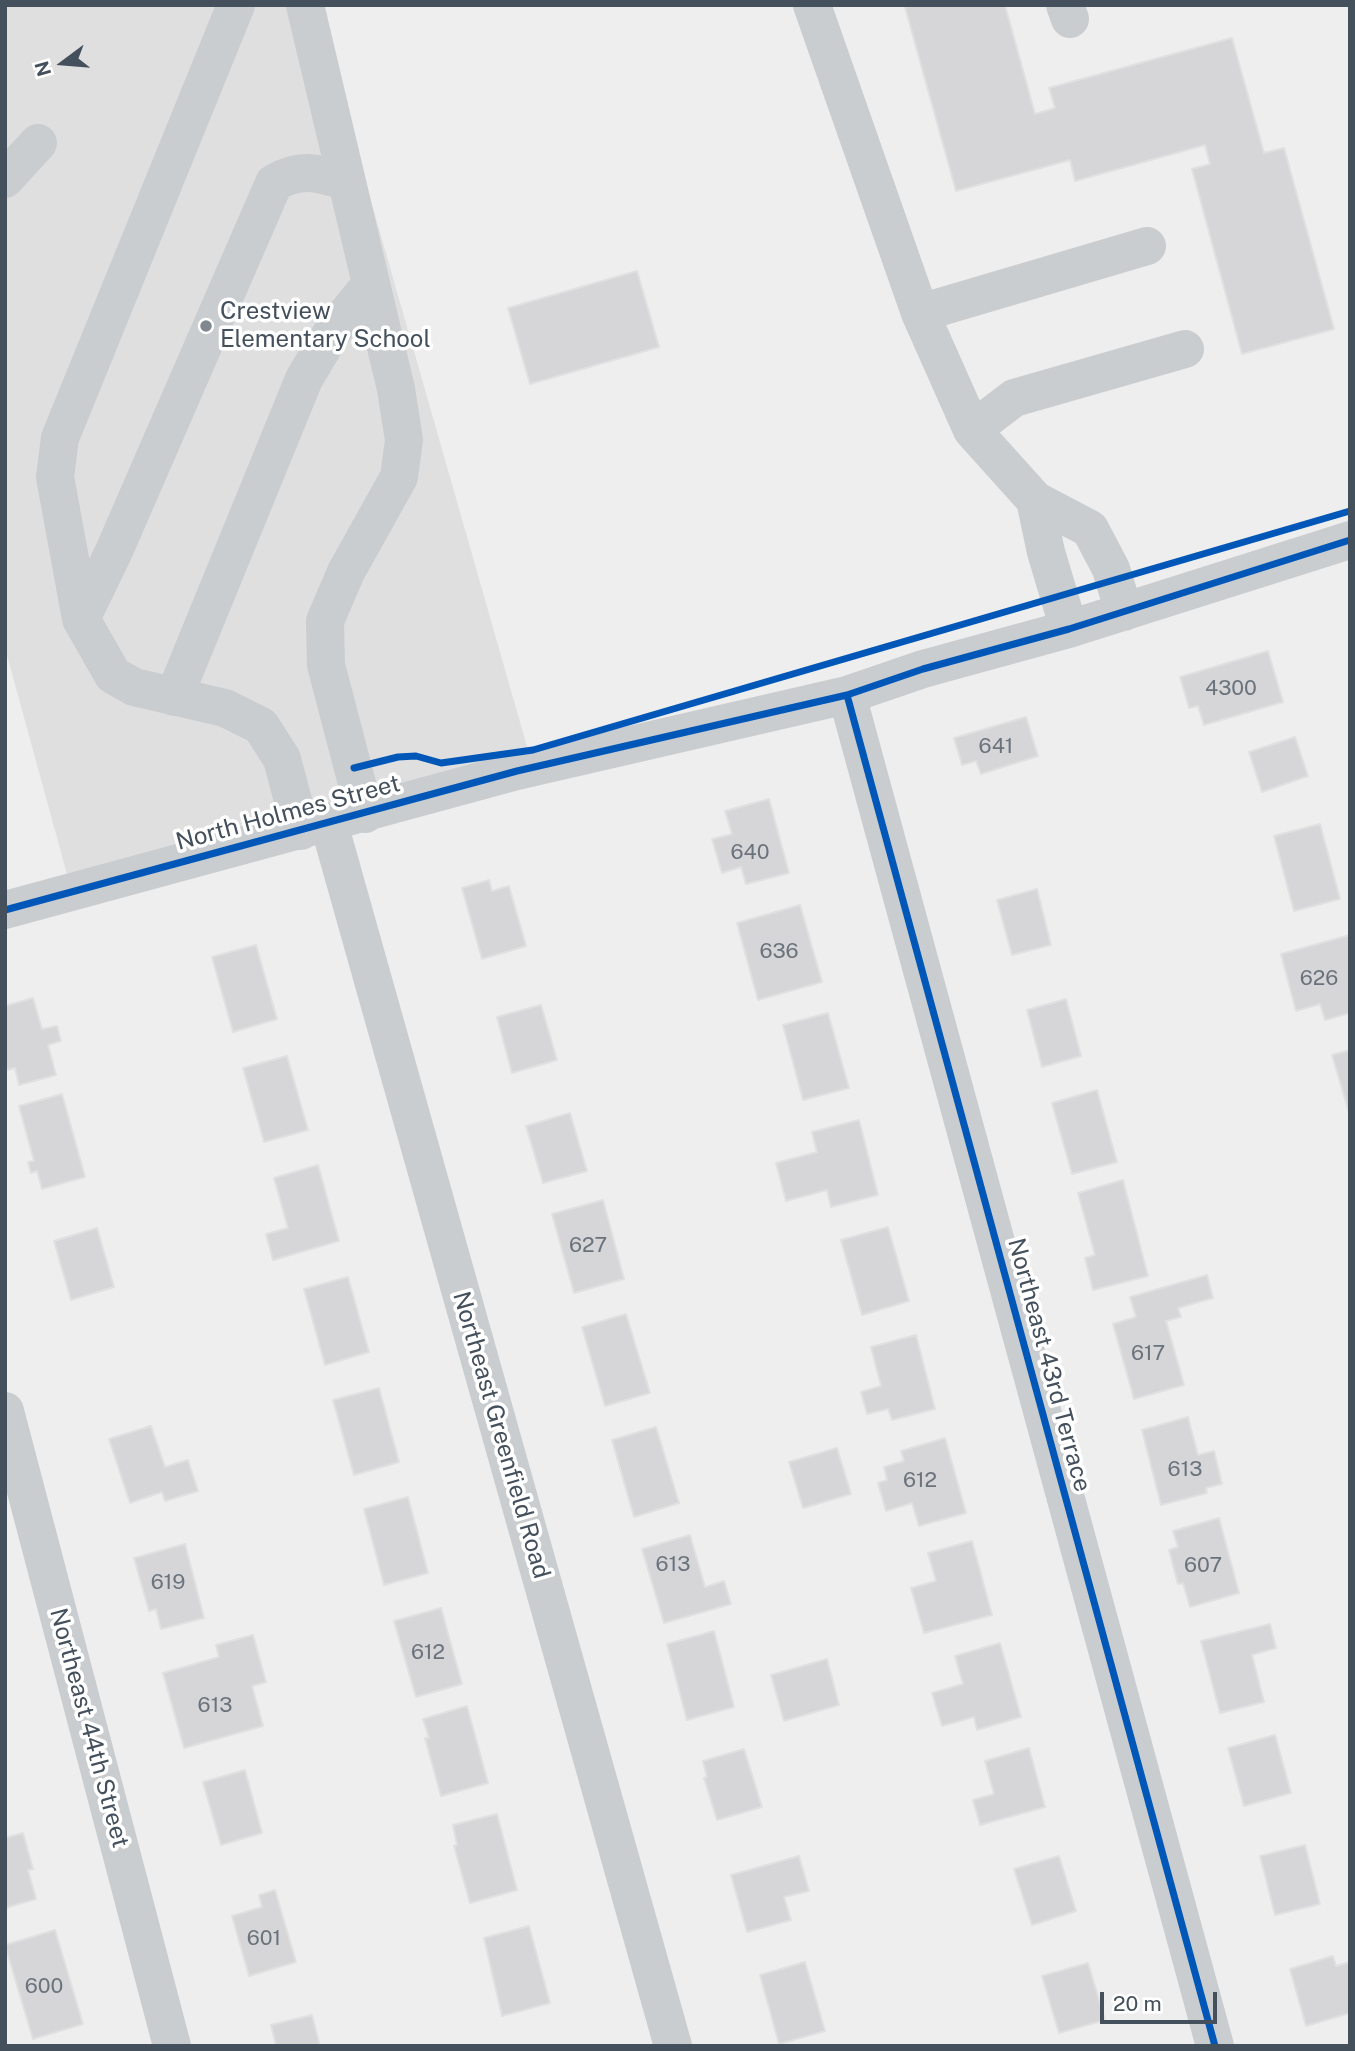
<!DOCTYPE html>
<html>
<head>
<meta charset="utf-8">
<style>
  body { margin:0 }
  #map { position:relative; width:1355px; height:2051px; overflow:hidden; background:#efeeee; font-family:"Public Sans",sans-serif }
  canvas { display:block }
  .frame { position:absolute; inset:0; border:7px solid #44505c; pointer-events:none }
  .north { position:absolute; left:28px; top:28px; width:70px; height:70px; -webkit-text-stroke:5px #fff; paint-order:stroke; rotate:254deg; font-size:19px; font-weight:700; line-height:28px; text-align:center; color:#44505c }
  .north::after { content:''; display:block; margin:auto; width:24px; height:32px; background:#44505c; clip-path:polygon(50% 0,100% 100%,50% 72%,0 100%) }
  .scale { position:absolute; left:1100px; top:1992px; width:117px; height:32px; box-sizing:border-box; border:4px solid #44505c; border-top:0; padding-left:9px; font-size:21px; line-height:24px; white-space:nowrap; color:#44505c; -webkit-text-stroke:5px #fff; paint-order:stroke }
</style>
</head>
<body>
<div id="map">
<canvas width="1355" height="2051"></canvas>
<div class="frame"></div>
<div class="north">N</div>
<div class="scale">20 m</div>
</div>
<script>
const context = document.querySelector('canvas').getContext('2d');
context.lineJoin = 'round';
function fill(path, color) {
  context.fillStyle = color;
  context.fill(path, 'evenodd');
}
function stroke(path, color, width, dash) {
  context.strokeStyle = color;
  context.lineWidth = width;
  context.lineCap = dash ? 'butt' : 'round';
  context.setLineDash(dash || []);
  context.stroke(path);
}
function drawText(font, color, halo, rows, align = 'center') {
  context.font = font + ' "Public Sans",sans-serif';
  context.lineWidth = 7;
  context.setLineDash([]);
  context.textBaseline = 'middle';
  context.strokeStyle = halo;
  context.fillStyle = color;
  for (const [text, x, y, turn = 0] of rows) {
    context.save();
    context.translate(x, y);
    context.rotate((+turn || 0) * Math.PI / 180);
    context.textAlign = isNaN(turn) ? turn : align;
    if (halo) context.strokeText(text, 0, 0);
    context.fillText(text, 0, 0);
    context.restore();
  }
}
const education = new Path2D(`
  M5,5H315L528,750L68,878L5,648Z`);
const building = new Path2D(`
  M911,5H1005L1035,114L1055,108L1049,88L1232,38L1264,153L1284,148L1334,329L1242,354L1192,169L1210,164L1205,145L1075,181L1070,160L956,191L905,7Z
  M637,271L659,347L530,384L508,308Z
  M1268,651L1283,702L1204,725L1198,706L1189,708L1180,677Z
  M1026,717L1038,756L981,774L976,761L962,765L954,738Z
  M1295,737L1308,776L1262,792L1249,752Z
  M769,799L789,873L746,884L741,867L722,873L712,839L732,834L725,811Z
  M1320,824L1340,899L1294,911L1274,836Z
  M489,880L492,891L509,886L526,946L482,959L462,888Z
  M1037,889L1051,945L1012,955L997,900Z
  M800,905L822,982L758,1000L737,923Z
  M1350,935V1013L1325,1020L1320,1004L1296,1011L1281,954Z
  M256,945L277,1019L233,1032L212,957Z
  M33,998L42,1029L57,1026L61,1041L48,1045L56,1075L19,1085L15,1068L7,1070L5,1063V1006Z
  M1066,999L1081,1056L1042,1067L1027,1010Z
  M541,1005L557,1060L512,1073L497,1017Z
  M828,1013L849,1088L803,1100L783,1025Z
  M1350,1050V1116L1332,1055Z
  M287,1056L308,1130L264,1142L243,1068Z
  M1097,1090L1117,1162L1072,1174L1052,1103Z
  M62,1094L85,1177L42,1189L37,1171L31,1173L28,1162L34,1161L19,1106Z
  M570,1113L587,1171L543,1183L526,1126Z
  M859,1120L878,1195L831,1207L827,1190L786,1201L776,1163L817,1152L812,1132Z
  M318,1165L339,1241L273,1260L266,1234L288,1228L274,1178Z
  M1123,1180L1148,1276L1093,1290L1085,1258L1095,1255L1078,1193Z
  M603,1200L624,1279L574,1293L552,1214Z
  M888,1227L909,1301L862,1315L841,1240Z
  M97,1228L114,1287L71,1300L54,1241Z
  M1207,1275L1213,1298L1178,1308L1181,1317L1166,1321L1184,1385L1134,1399L1113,1324L1136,1317L1130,1297Z
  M348,1277L369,1352L325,1365L304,1289Z
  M626,1314L650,1393L605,1406L582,1327Z
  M916,1335L935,1409L892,1420L888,1409L867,1414L861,1392L881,1386L871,1347Z
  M379,1388L399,1462L354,1475L333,1400Z
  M1188,1417L1198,1455L1214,1451L1222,1484L1206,1488L1207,1493L1161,1505L1142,1430Z
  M151,1426L165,1467L188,1460L198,1491L165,1501L162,1492L130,1503L109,1439Z
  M656,1427L679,1503L634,1517L612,1440Z
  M945,1438L966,1513L919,1526L912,1503L886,1511L878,1483L887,1480L884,1467L904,1461L901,1451Z
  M837,1448L851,1494L803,1508L789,1462Z
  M408,1497L428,1573L384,1585L364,1509Z
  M1219,1518L1239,1593L1190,1607L1183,1583L1178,1584L1169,1550L1178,1547L1173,1531Z
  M690,1535L705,1587L724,1581L731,1604L664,1623L642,1549Z
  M972,1541L992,1615L924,1633L911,1588L936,1581L928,1553Z
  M185,1544L204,1618L161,1629L156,1609L149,1611L134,1558Z
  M441,1608L462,1684L416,1697L394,1621Z
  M1270,1624L1276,1648L1252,1655L1264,1702L1220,1713L1201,1641Z
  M714,1631L734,1707L687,1720L667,1644Z
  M253,1635L266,1682L252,1686L263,1726L184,1748L163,1673L219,1657L216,1645Z
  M1000,1643L1021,1717L977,1730L974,1717L942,1726L932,1693L963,1684L955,1656Z
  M827,1659L839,1705L784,1721L771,1675Z
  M467,1706L488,1783L441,1796L425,1738H429L423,1719Z
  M1275,1735L1291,1793L1244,1806L1228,1748Z
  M1029,1748L1045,1807L980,1825L973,1800L994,1794L985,1761Z
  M744,1749L762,1807L717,1820L704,1778L707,1777L703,1761Z
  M245,1770L262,1833L221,1845L203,1782Z
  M497,1814L517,1890L470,1903L454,1846L457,1845L453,1825Z
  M23,1833L33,1869L28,1870L36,1899L5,1908V1838Z
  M1305,1845L1320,1904L1275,1915L1260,1856Z
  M799,1856L809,1891L784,1897L791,1920L747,1932L731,1875Z
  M1059,1856L1076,1911L1032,1925L1014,1869Z
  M275,1890L296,1962L249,1976L232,1916L262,1907L259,1895Z
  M529,1926L550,2003L502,2016L484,1938Z
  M55,1930L83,2024L33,2039L5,1945Z
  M1333,1956L1336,1966L1350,1962V2013L1306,2026L1290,1969Z
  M805,1962L825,2031L779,2044L760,1975Z
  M1088,1963L1105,2020L1059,2033L1042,1976Z
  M312,2015L320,2046H276L271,2025Z`);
const minor = new Path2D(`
  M236,5L60,438L55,477L81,619L113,675L134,687L225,708L261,726L282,759L301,831
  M305,5L396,389L404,440L399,477L346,572L325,621L326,665L365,814
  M812,5L920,313L972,430L1035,500
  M1065,5L1070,19
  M5,179L38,143
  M920,313L1147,246
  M972,430L1014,398L1185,349
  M81,619L114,551L274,183C301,167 319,173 347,182
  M1069,629L1046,552L1035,500L1090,529L1111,569L1124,612
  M847,695L1215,2046
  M174,697L304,379L332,332L371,284
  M329,824L673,2046
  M5,910L517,771L847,695L923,669L1069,629L1350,540
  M5,1411L172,2046`);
const cycleway = new Path2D(`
  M847,695L1215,2046
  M354,768L398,757L416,756L441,763L533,750L1350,511
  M5,910L517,771L847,695L923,669L1069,629L1350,540`);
const markers = [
  [206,326,7,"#80878f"]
];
const numberNames = [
  ["4300",1231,689],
  ["641",996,747],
  ["640",750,853],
  ["636",779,952],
  ["626",1319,979],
  ["627",588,1246],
  ["617",1148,1354],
  ["613",1185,1470],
  ["612",920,1481],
  ["613",673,1565],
  ["607",1203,1566],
  ["619",168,1583],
  ["612",428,1653],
  ["613",215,1706],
  ["601",264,1939],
  ["600",44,1987]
];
const poiNames = [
  ["Crestview",220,312],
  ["Elementary School",220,340]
];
const streetNames = [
  ["North Holmes Street",288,813,-15],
  ["Northeast 43rd Terrace",1049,1365,75],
  ["Northeast Greenfield Road",501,1435,74],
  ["Northeast 44th Street",89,1728,75]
];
fill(education, '#e0dfe0');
fill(building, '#d6d6d9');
stroke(building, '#e0e0e1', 2);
stroke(minor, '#cacdcf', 38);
stroke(cycleway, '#0057b8', 7);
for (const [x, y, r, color] of markers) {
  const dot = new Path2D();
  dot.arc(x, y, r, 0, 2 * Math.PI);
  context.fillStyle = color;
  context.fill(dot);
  stroke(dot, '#fff', 2.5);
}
drawText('21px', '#6a737c', null, numberNames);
drawText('24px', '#44505c', '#fff', poiNames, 'left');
drawText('24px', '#44505c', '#fff', streetNames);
</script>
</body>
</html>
